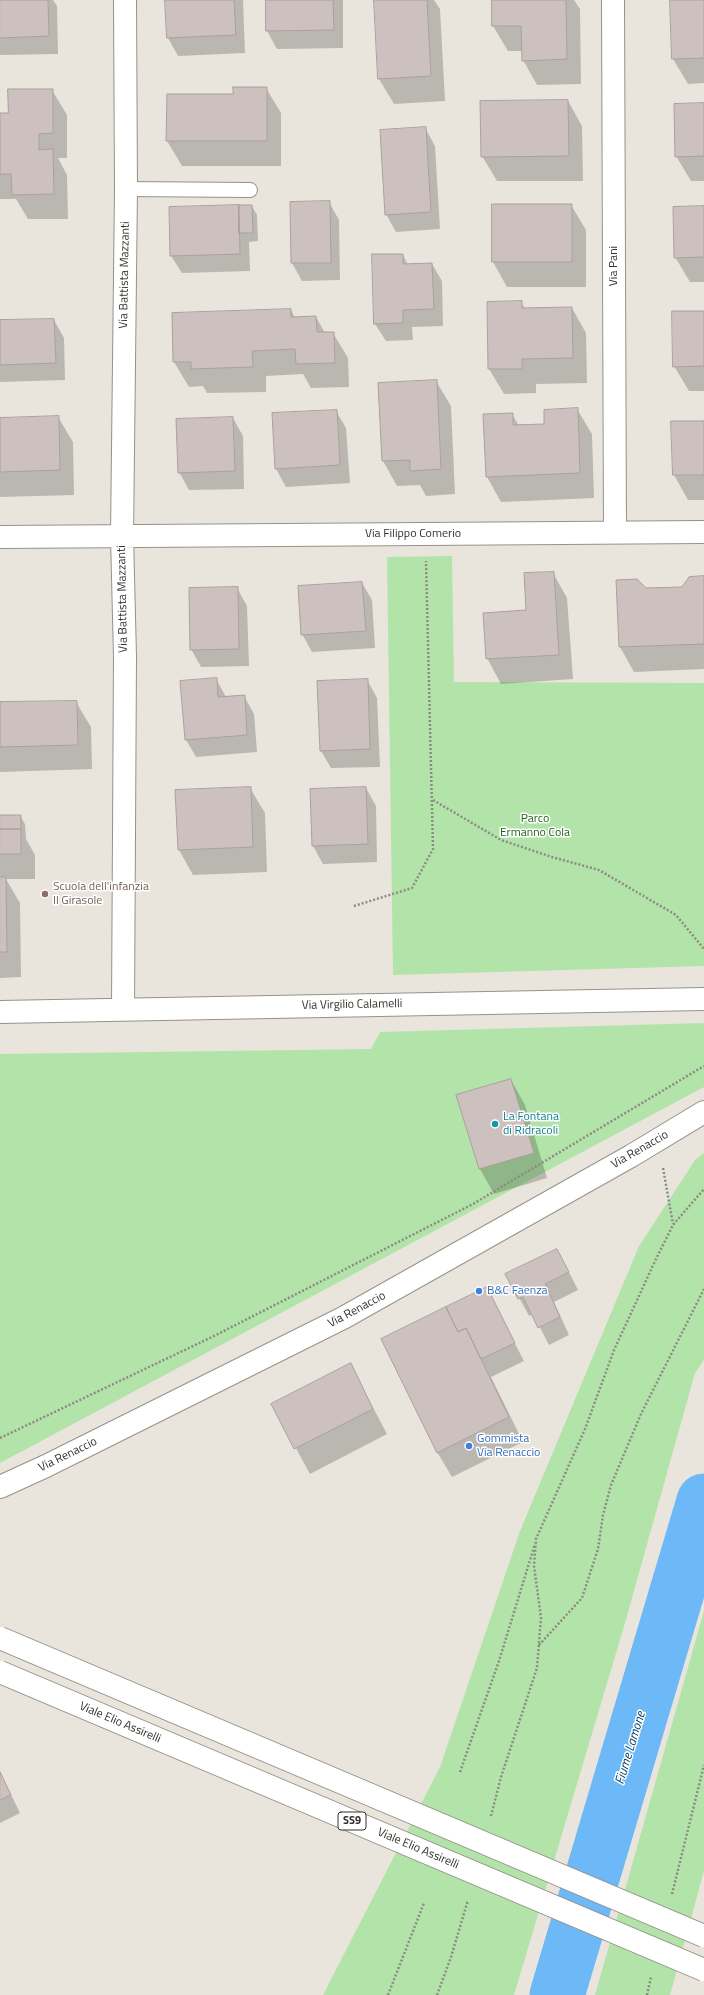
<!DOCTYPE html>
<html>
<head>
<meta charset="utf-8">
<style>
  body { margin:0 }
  canvas { display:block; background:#e9e5dc }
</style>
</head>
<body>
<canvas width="704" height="1995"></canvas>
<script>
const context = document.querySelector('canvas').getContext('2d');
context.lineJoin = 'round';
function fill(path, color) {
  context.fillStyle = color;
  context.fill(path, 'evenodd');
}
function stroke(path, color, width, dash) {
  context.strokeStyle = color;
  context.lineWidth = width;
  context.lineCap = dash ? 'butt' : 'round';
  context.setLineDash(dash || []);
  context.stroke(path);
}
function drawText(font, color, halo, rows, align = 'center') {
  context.font = font + ' "Titillium Web",sans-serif';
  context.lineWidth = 3;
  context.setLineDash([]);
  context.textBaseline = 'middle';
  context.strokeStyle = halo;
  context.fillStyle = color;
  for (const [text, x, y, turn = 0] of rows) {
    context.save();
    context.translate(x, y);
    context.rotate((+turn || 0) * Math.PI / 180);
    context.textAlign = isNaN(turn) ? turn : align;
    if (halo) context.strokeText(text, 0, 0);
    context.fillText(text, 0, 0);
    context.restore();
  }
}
const green = new Path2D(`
  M452,556L454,682L704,683V966L393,975L387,557Z
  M704,1023V1087L0,1463V1054L371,1049L380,1032Z
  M704,1153V1360L695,1373L625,1623L514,1995H323L440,1767L520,1531L639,1246L695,1160Z
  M704,1611V1871L670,1995H595Z`);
const shadow = new Path2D(`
  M0,0H53L57,6L58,54L0,55Z
  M166,0H243L245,53L178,56L168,38Z
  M267,0H343V48L277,49L267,31Z
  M375,0H434L440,9L445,101L394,104L379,79Z
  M493,0H574L580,9L581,84L537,85L523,60V51H508L493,26Z
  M671,0H704V83L688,84L673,59Z
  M266,88L281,113V166H182L167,141L168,95H234Z
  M52,90L67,115V158H58L67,175L68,219H28L16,199H0V114H9Z
  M568,101L582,126L583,181H497L482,156Z
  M704,104V181H691L676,156Z
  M425,128L435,146L440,229L396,232L386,214Z
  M329,202L339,220L340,280L302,281L292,263L291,203Z
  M571,205L586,230V287H507L493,262Z
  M252,206L257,215L258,241L249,242L250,271L182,273L171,256Z
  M704,207V282H690L675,257Z
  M403,255L408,265L432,264L442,281L443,326L412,327L413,340L386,341L375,324Z
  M521,302L525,309L572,308L586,333L587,383L536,384V393L504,394L489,369L488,303Z
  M291,310L295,318L316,317L325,333H333L348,358L349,387L311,388L303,374L266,376V392L207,393L203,386L189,387L174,362Z
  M704,312V391H689L674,366Z
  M54,320L64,338L65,380L0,382V321Z
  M436,381L451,406L455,494L426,496L420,485L397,486L383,461L379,384Z
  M577,409L592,434L594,498L501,502L487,477L512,414L519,426L545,425Z
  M336,411L346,428L350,483L286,487L276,469L273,414Z
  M58,417L73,442L74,495L0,497V419Z
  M233,418L243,436L244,489L189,490L179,472Z
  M704,422V500H688L674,475Z
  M553,573L567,598L573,679L501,684L487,658L527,611Z
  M704,577V669L634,672L620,647L617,581L645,590L682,588Z
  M362,583L372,600L375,648L312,652L302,634Z
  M237,588L247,606L249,666L201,667L191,649Z
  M216,679L226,697L244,696L254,714L257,752L196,757L186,740Z
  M367,680L377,698L380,767L331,768L321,751Z
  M76,702L91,727L92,769L0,772V703Z
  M250,788L265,813L267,872L193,875L179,850Z
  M366,788L376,806L377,862L323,864L313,846Z
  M0,816H20L25,824L26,839L35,855V879H6L20,903L21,977L0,978Z
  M511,1080L525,1105L547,1178L494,1194L480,1169Z
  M567,1268L578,1290L554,1302L569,1335L549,1345L533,1314L529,1316L507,1275Z
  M486,1288L524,1361L491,1377L523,1442L452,1477L437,1452L382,1339Z
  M350,1364L387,1434L310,1474L272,1404Z
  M0,1772L20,1813L0,1823Z`);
const river = new Path2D(`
  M557,1995L704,1501`);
const building = new Path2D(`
  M0,0H48L49,36L0,38Z
  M165,0H234L236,35L167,38Z
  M266,0H333L334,30L266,31Z
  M374,0H427L431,76L378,79Z
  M492,0H566L567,59L522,61L521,26H492Z
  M670,0H704V58L672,59Z
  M233,87H267V141H166L167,94H233Z
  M8,89H53V133L39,134V150L53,149L54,194L12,195L11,174H0V113H8Z
  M568,100L569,156L481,157L480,101Z
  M704,103V156L675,157L674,104Z
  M426,127L431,212L385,215L380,130Z
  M330,201L331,263H291L290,202Z
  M492,204H572V262H492Z
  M239,205H252L253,233H239Z
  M239,205L240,254L170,256L169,207Z
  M704,206V257L674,258L673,207Z
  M372,254H403V264L432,263L434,309L403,310V323L374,324Z
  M522,301V308L572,307L573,358L522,359V369H488L487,302Z
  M291,309V317L316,316L317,332H334L335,363L296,364L295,349L252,351L253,367L191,369V362H173L172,313Z
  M672,311H704V366L673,367Z
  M54,319L56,363L0,365V320Z
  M437,380L441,469L410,471V460L382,461L378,383Z
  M578,408L580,473L486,477L483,414L513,413V425L544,424V410Z
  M337,410L340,465L275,469L272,413Z
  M59,416L60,470L0,472V418Z
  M233,417L235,471L178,473L176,419Z
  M671,421H704V475H673Z
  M554,572L559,655L486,659L483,613L526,610L524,573Z
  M704,576V644L619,647L616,580L637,579L646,588L682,587L689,577Z
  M362,582L366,631L301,635L298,586Z
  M238,587L239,649L190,650L189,588Z
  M217,678L218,697L245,695L247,735L185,740L180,681Z
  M368,679L370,749L320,751L317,681Z
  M77,701L78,745L0,747V702Z
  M251,787L253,847L178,850L175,790Z
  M366,787L368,844L312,846L310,789Z
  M0,815H21V829H0Z
  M0,829H21V854H0Z
  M0,877H6L7,952H0Z
  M511,1079L534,1153L479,1169L456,1095Z
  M557,1249L569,1272L545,1284L560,1317L538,1328L523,1297L518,1299L505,1274Z
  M487,1287L515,1343L481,1359L466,1328L458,1332L446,1307Z
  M446,1307L458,1332L466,1328L509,1417L437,1453L381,1339Z
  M351,1363L373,1409L294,1449L271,1404Z
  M0,1772L11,1795L0,1800Z`);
const path = new Path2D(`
  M433,800L501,840L552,857L599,870L676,915L704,949
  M354,906L412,888L433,849L426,561
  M663,1168L673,1224
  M0,1438L212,1337L473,1204L704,1066
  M539,1645L582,1598L598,1549L603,1515L611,1485L641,1414L704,1289
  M460,1772L499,1661L535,1544
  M491,1816L501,1777L537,1668L541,1618L534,1566L536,1539L585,1429L614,1350L656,1259L673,1225L704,1189
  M672,1894L704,1765
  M388,1995L424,1903
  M437,1995L451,1957L468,1900
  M647,1995L651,1977`);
const service = new Path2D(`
  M126,189L250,190`);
const minor = new Path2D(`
  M613,0L615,532
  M0,537L704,532
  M123,1009L125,657L122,536L126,189L125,0
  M0,1012L704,999`);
const tertiary = new Path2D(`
  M0,1487L46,1466L343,1318L631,1156L704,1112`);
const primaryBridge = new Path2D(`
  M0,1638L704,1936
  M0,1672L704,1970`);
const markers = [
  [45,894,4,"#8d6e63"],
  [495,1124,4,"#0f9aa8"],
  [479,1291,4,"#3f7fe0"],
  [469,1446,4,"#3f7fe0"]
];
const shields = [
  [352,1821,28]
];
const shieldNames = [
  ["SS9",352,1821]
];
const streetNames = [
  ["Via Pani",614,266,-90],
  ["Via Battista Mazzanti",125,275,-89],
  ["Via Filippo Comerio",413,534],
  ["Via Battista Mazzanti",123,599,-91],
  ["Via Virgilio Calamelli",352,1005,-1],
  ["Via Renaccio",640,1150,-30],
  ["Via Renaccio",357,1310,-28],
  ["Via Renaccio",68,1455,-26],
  ["Viale Elio Assirelli",120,1723,23],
  ["Viale Elio Assirelli",418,1849,23]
];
const parkNames = [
  ["Parco",535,819],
  ["Ermanno Cola",535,833]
];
const educationNames = [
  ["Scuola dell'infanzia",53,887],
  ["Il Girasole",53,901]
];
const cultureNames = [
  ["La Fontana",503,1117],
  ["di Ridracoli",503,1131]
];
const shopNames = [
  ["B&C Faenza",487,1291],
  ["Gommista",477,1439],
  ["Via Renaccio",477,1453]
];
const waterNames = [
  ["Fiume Lamone",631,1748,-73]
];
fill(green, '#b2e4a9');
fill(shadow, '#0003');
stroke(river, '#6db8f6', 55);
fill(building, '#ccc1bf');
stroke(building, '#aba09f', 1);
stroke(service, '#96928a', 16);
stroke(minor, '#96928a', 24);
stroke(tertiary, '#96928a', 24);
stroke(path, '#8d8a84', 2.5, [2, 2]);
stroke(service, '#fff', 14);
stroke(minor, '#fff', 22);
stroke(tertiary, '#fff', 22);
stroke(primaryBridge, '#96928a', 24, []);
stroke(primaryBridge, '#fff', 22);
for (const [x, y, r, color] of markers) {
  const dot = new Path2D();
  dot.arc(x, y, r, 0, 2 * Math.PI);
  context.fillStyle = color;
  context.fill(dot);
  stroke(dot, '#fff', 1.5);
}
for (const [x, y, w] of shields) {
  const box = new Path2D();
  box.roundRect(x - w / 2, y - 9, w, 18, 3);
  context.fillStyle = '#fff';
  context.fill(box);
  stroke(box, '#34322f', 1);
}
drawText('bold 11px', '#34322f', null, shieldNames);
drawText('12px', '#34322f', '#fff', streetNames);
drawText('12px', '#235e19', '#fff', parkNames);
drawText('12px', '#785e54', '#fff', educationNames, 'left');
drawText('12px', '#0d838f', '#fff', cultureNames, 'left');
drawText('12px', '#366cbe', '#fff', shopNames, 'left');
drawText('italic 13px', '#013e65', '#fff', waterNames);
</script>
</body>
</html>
